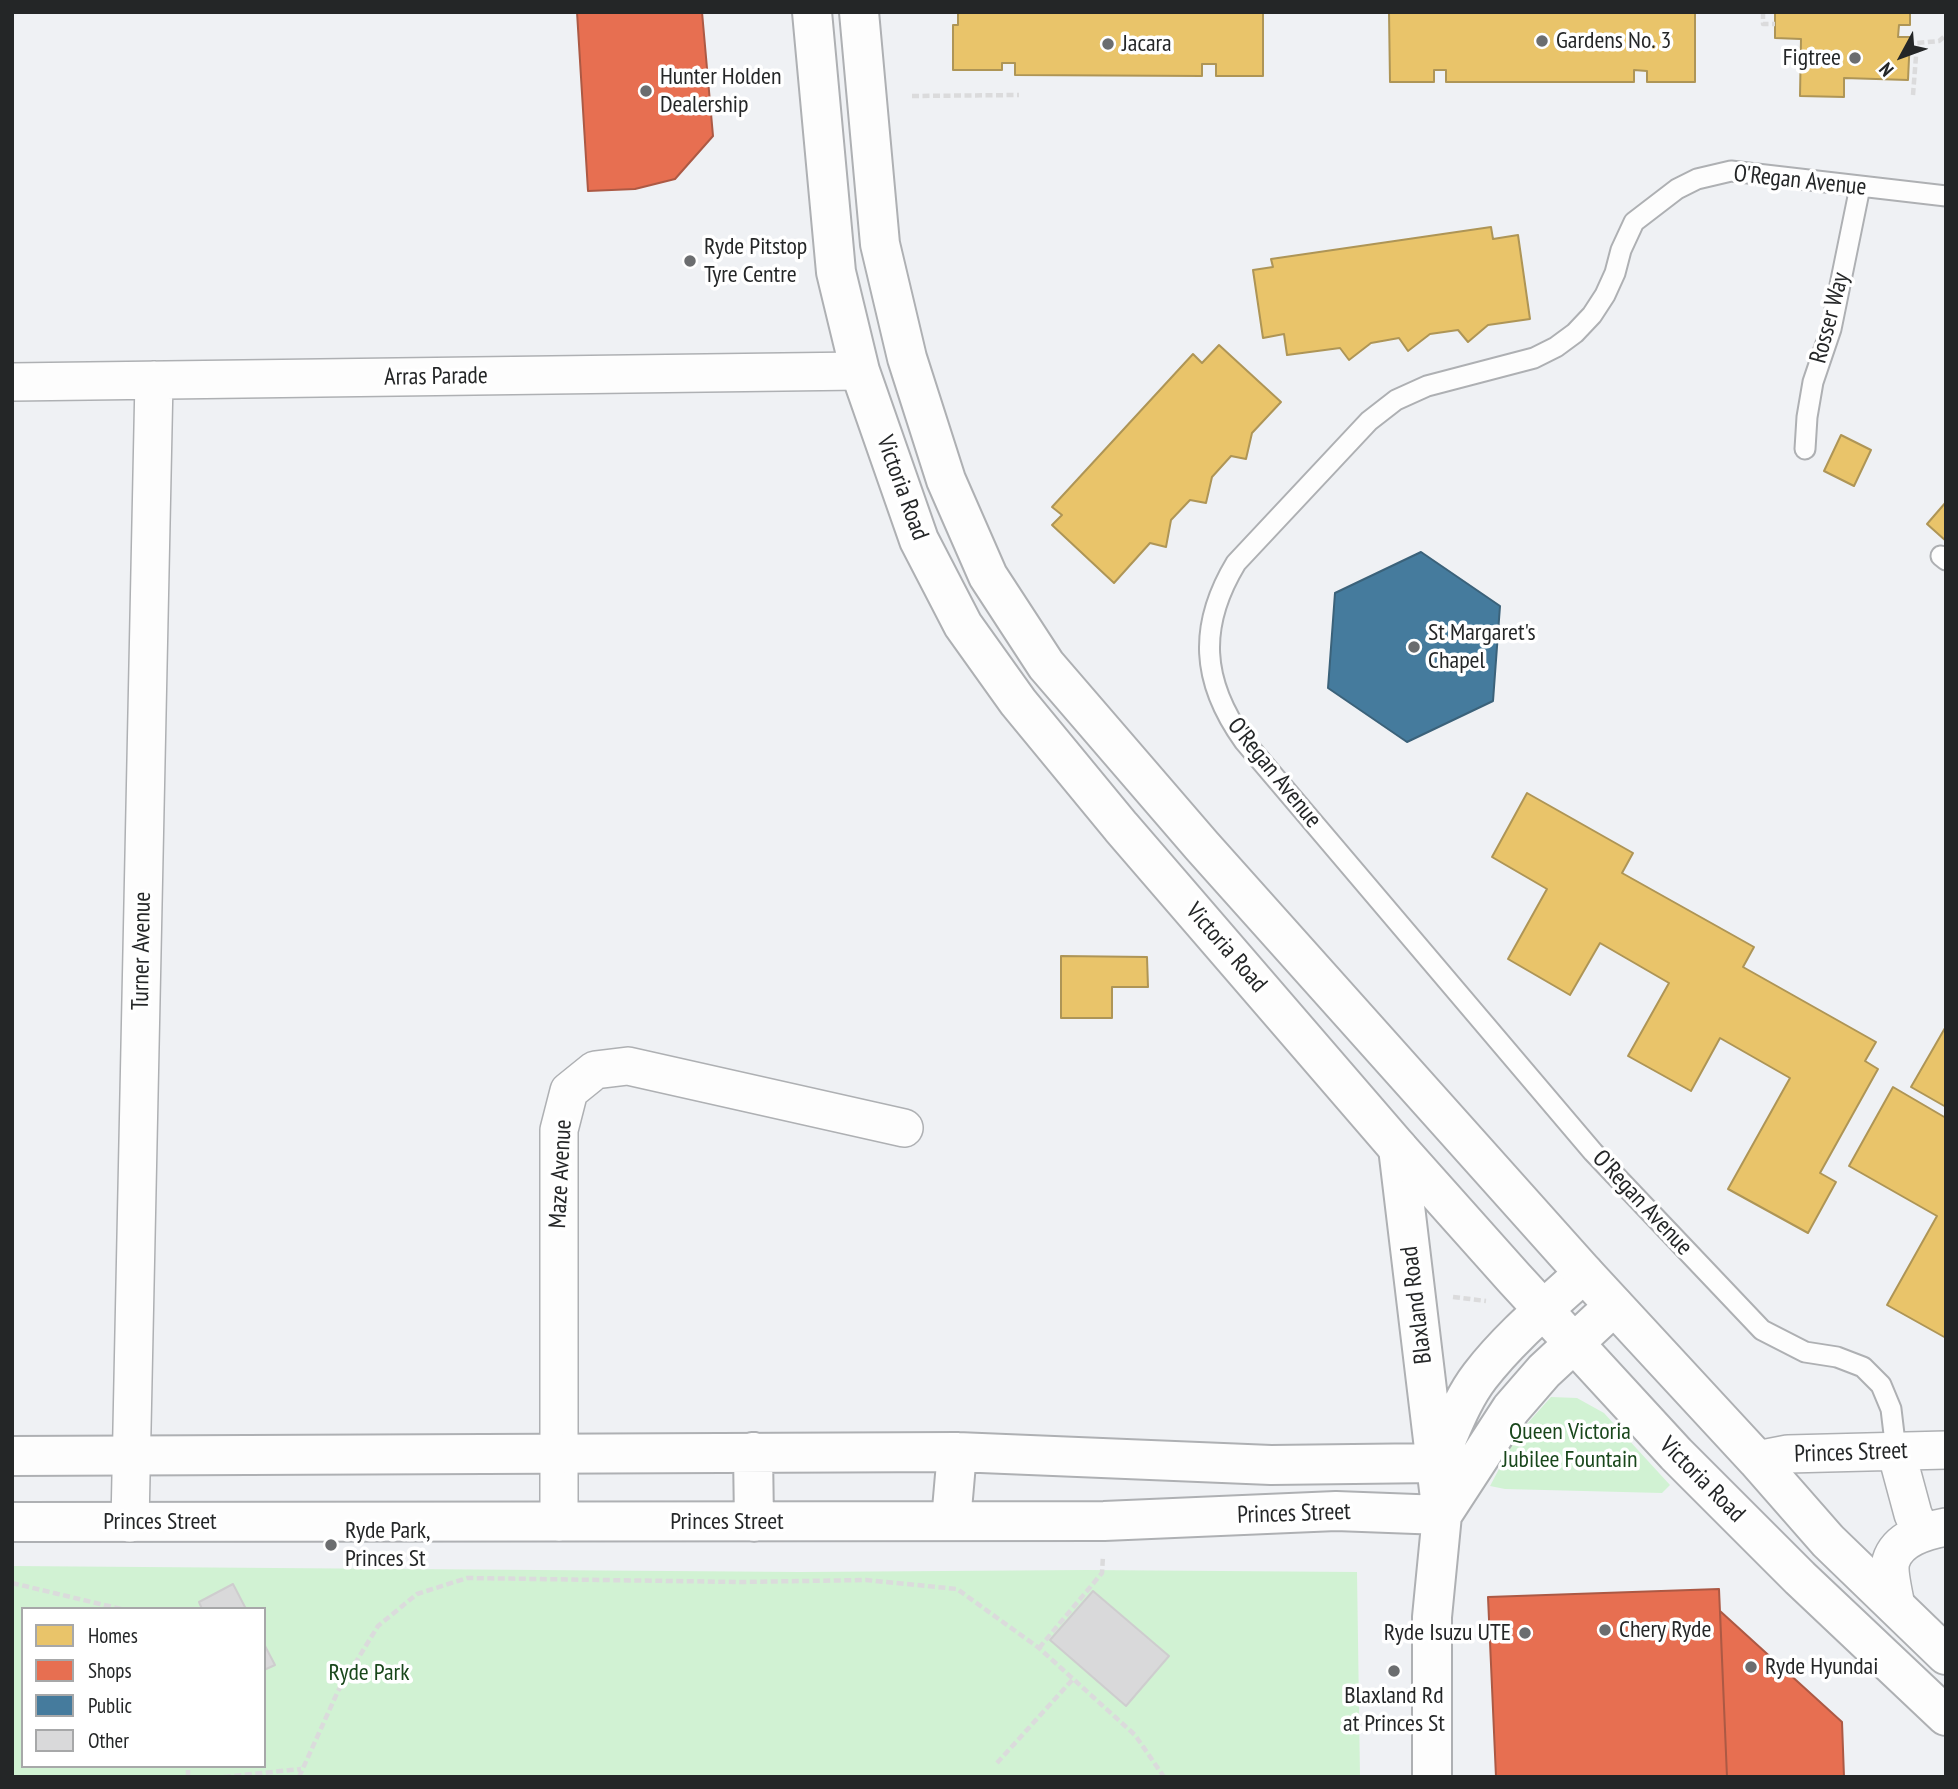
<!DOCTYPE html>
<html>
<head>
<meta charset="utf-8">
<style>
  body { margin:0 }
  #map { position:relative; width:1958px; height:1789px; overflow:hidden; background:#eff1f4; font-family:"PT Sans Narrow",sans-serif }
  canvas { display:block }
  .frame { position:absolute; inset:0; border:14px solid #242627; pointer-events:none }
  .legend { position:absolute; left:21px; top:1607px; width:245px; height:161px; box-sizing:border-box; background:#fff; border:2px solid #a7a8a9; margin:0; padding:9px 12px; list-style:none; font-size:21px; color:#242627 }
  .legend li { display:flex; align-items:center; gap:14px; height:35px }
  .legend b { width:35px; border:2px solid #a7a8a9 }
  .north { position:absolute; left:1867px; top:21px; width:70px; height:70px; -webkit-text-stroke:5px #fff; paint-order:stroke; rotate:229deg; font-size:19px; font-weight:700; line-height:28px; text-align:center; color:#242627 }
  .north::after { content:''; display:block; margin:auto; width:24px; height:32px; background:#242627; clip-path:polygon(50% 0,100% 100%,50% 72%,0 100%) }
</style>
</head>
<body>
<div id="map">
<canvas width="1958" height="1789"></canvas>
<div class="frame"></div>
<ul class="legend">
<li><b style="height:19px;background:#e9c46a"></b>Homes</li>
<li><b style="height:19px;background:#e76f51"></b>Shops</li>
<li><b style="height:19px;background:#457b9d"></b>Public</li>
<li><b style="height:19px;background:#d9d9da"></b>Other</li>
</ul>
<div class="north">N</div>
</div>
<script>
const context = document.querySelector('canvas').getContext('2d');
context.lineJoin = 'round';
function fill(path, color) {
  context.fillStyle = color;
  context.fill(path, 'evenodd');
}
function stroke(path, color, width, dash) {
  context.strokeStyle = color;
  context.lineWidth = width;
  context.lineCap = dash ? 'butt' : 'round';
  context.setLineDash(dash || []);
  context.stroke(path);
}
function drawText(font, color, halo, rows, align = 'center') {
  context.font = font + ' "PT Sans Narrow",sans-serif';
  context.lineWidth = 7;
  context.setLineDash([]);
  context.textBaseline = 'middle';
  context.strokeStyle = halo;
  context.fillStyle = color;
  for (const [text, x, y, turn = 0] of rows) {
    context.save();
    context.translate(x, y);
    context.rotate((+turn || 0) * Math.PI / 180);
    context.textAlign = isNaN(turn) ? turn : align;
    if (halo) context.strokeText(text, 0, 0);
    context.fillText(text, 0, 0);
    context.restore();
  }
}
const green = new Path2D(`
  M1551,1397L1577,1398L1604,1413L1670,1485L1662,1493L1505,1489L1490,1486L1517,1435Z
  M12,1566L800,1572L1086,1570L1357,1572L1360,1777H12ZM23,1609H264V1766H23Z`);
const homes = new Path2D(`
  M958,12H1263V76H1216V64H1202V76L1015,75V63H1002V70H953V25H958Z
  M1389,12H1695V82H1647V71L1634,70V82H1446V70H1434V82H1390Z
  M1775,12H1910V25H1899L1898,37H1910L1908,80L1844,78V97L1800,96L1801,39L1775,38Z
  M1491,227L1493,239L1518,235L1530,319L1488,325L1468,342L1458,330L1430,334L1408,351L1399,338L1371,343L1349,360L1340,348L1287,355L1284,334L1263,338L1253,270L1273,267L1271,259Z
  M1219,345L1281,402L1252,433L1246,459L1231,456L1212,477L1206,503L1190,500L1171,520L1166,547L1150,543L1114,583L1052,525L1062,515L1052,507L1193,354L1202,363Z
  M1841,435L1871,450L1854,486L1824,471Z
  M1946,502V541L1927,524Z
  M1527,793L1633,853L1622,873L1754,947L1743,967L1876,1042L1865,1061L1878,1069L1820,1173L1836,1182L1808,1233L1728,1189L1790,1078L1720,1038L1691,1091L1628,1056L1669,983L1600,943L1570,995L1508,959L1547,889L1492,857Z
  M1061,956L1147,957L1148,987H1112V1018H1061Z
  M1945,1028H1946V1107L1911,1087Z
  M1893,1087L1946,1118V1338L1887,1305L1937,1216L1849,1166Z`);
const shops = new Path2D(`
  M577,12H702L713,136L675,179L635,189L588,191Z
  M1719,1589L1727,1777H1496L1488,1597Z
  M1720,1611L1842,1722L1844,1777H1727Z`);
const public = new Path2D(`
  M1421,552L1500,606L1493,701L1407,742L1328,688L1335,593Z`);
const building = new Path2D(`
  M233,1584L246,1609H202L199,1602Z
  M1093,1591L1169,1656L1126,1706L1050,1640Z
  M264,1644L275,1665L264,1670Z`);
const path = new Path2D(`
  M1763,12V24H1775
  M1913,95L1917,43L1939,41L1946,35
  M912,96L1019,95
  M1453,1297L1486,1301
  M12,1583L121,1609
  M1039,1648L1102,1573L1103,1556
  M997,1763L1073,1679
  M188,1777V1766
  M224,1777L301,1769
  M299,1777L338,1691L378,1626L417,1594L467,1578L740,1582L866,1580L957,1589L1039,1648L1135,1735L1164,1777`);
const lane = new Path2D(`
  M1805,449L1807,417L1813,382L1831,329L1860,187
  M1941,556L1946,560
  M1896,1451L1891,1409L1881,1385L1863,1367L1837,1357L1805,1352L1762,1330L1593,1152L1244,741C1201,681 1198,626 1236,563L1369,421L1396,400L1427,386L1534,358L1556,347L1575,333L1592,315L1605,295L1615,273L1621,250L1634,222L1677,189L1697,179L1731,171L1946,196`);
const street = new Path2D(`
  M12,382L860,371
  M1896,1451L1913,1514L1921,1532
  M1757,1460L1788,1454L1946,1450
  M559,1522V1130L569,1091L595,1070L628,1066L904,1128
  M130,1523L154,380
  M1896,1606C1894,1595 1888,1571 1891,1561C1898,1538 1925,1531 1946,1527`);
const secondary = new Path2D(`
  M1398,1148L1442,1515L1432,1617V1777
  M753,1452L754,1522
  M12,1456L957,1452L1271,1465L1436,1463C1450,1434 1460,1402 1480,1376C1510,1337 1548,1306 1584,1273
  M1442,1515L1511,1409L1544,1371L1614,1306
  M951,1521L957,1452
  M12,1522L1104,1521L1336,1511L1442,1515`);
const highway = new Path2D(`
  M812,12L836,272L860,371L919,540L963,625L1018,702L1121,827L1398,1148L1514,1278L1676,1454L1800,1578L1946,1716
  M859,12L880,244L907,358L946,480L988,576L1046,665L1202,846L1584,1273L1757,1460L1828,1541L1946,1655`);
const markers = [
  [1542,41,7,"#6b6d6f"],
  [1108,44,7,"#6b6d6f"],
  [1855,58,7,"#6b6d6f"],
  [646,91,7,"#6b6d6f"],
  [690,261,7,"#6b6d6f"],
  [1414,647,7,"#6b6d6f"],
  [331,1545,7,"#6b6d6f"],
  [1605,1630,7,"#6b6d6f"],
  [1525,1633,7,"#6b6d6f"],
  [1751,1667,7,"#6b6d6f"],
  [1394,1671,7,"#6b6d6f"]
];
const poiNames = [
  ["Gardens No. 3",1556,41],
  ["Jacara",1122,44],
  ["Figtree",1841,58,"right"],
  ["Hunter Holden",660,77],
  ["Dealership",660,105],
  ["Ryde Pitstop",704,247],
  ["Tyre Centre",704,275],
  ["St Margaret's",1428,633],
  ["Chapel",1428,661],
  ["Ryde Park,",345,1531],
  ["Princes St",345,1559],
  ["Chery Ryde",1619,1630],
  ["Ryde Isuzu UTE",1511,1633,"right"],
  ["Ryde Hyundai",1765,1667],
  ["Blaxland Rd",1394,1696,"center"],
  ["at Princes St",1394,1724,"center"]
];
const streetNames = [
  ["O'Regan Avenue",1800,181,6],
  ["Rosser Way",1830,318,-75],
  ["Arras Parade",436,377,-1],
  ["Victoria Road",902,488,70],
  ["O'Regan Avenue",1274,773,51],
  ["Victoria Road",1226,948,49],
  ["Turner Avenue",142,951,-89],
  ["Maze Avenue",561,1174,-87],
  ["O'Regan Avenue",1642,1203,47],
  ["Blaxland Road",1417,1305,-97],
  ["Princes Street",1851,1453,-2],
  ["Victoria Road",1702,1480,45],
  ["Princes Street",1294,1514,-2],
  ["Princes Street",160,1522],
  ["Princes Street",727,1522]
];
const parkNames = [
  ["Queen Victoria",1570,1432],
  ["Jubilee Fountain",1570,1460],
  ["Ryde Park",369,1673]
];
fill(green, '#d1f2d3');
fill(homes, '#e9c46a');
stroke(homes, '#ae9556', 2);
fill(shops, '#e76f51');
stroke(shops, '#ac5944', 2);
fill(public, '#457b9d');
stroke(public, '#3b627a', 2);
fill(building, '#d9d9da');
stroke(building, '#cecdce', 2);
stroke(lane, '#aeb0b3', 23);
stroke(street, '#aeb0b3', 40);
stroke(secondary, '#aeb0b3', 42);
stroke(highway, '#aeb0b3', 42);
stroke(path, '#dbdbdc', 4.5, [7, 3.5]);
stroke(lane, '#fdfdfd', 19);
stroke(street, '#fdfdfd', 37);
stroke(secondary, '#fdfdfd', 38);
stroke(highway, '#fdfdfd', 38);
for (const [x, y, r, color] of markers) {
  const dot = new Path2D();
  dot.arc(x, y, r, 0, 2 * Math.PI);
  context.fillStyle = color;
  context.fill(dot);
  stroke(dot, '#fff', 2.5);
}
drawText('24px', '#242627', '#fff', poiNames, 'left');
drawText('24px', '#242627', '#fff', streetNames);
drawText('24px', '#19471b', '#fff', parkNames);
</script>
</body>
</html>
